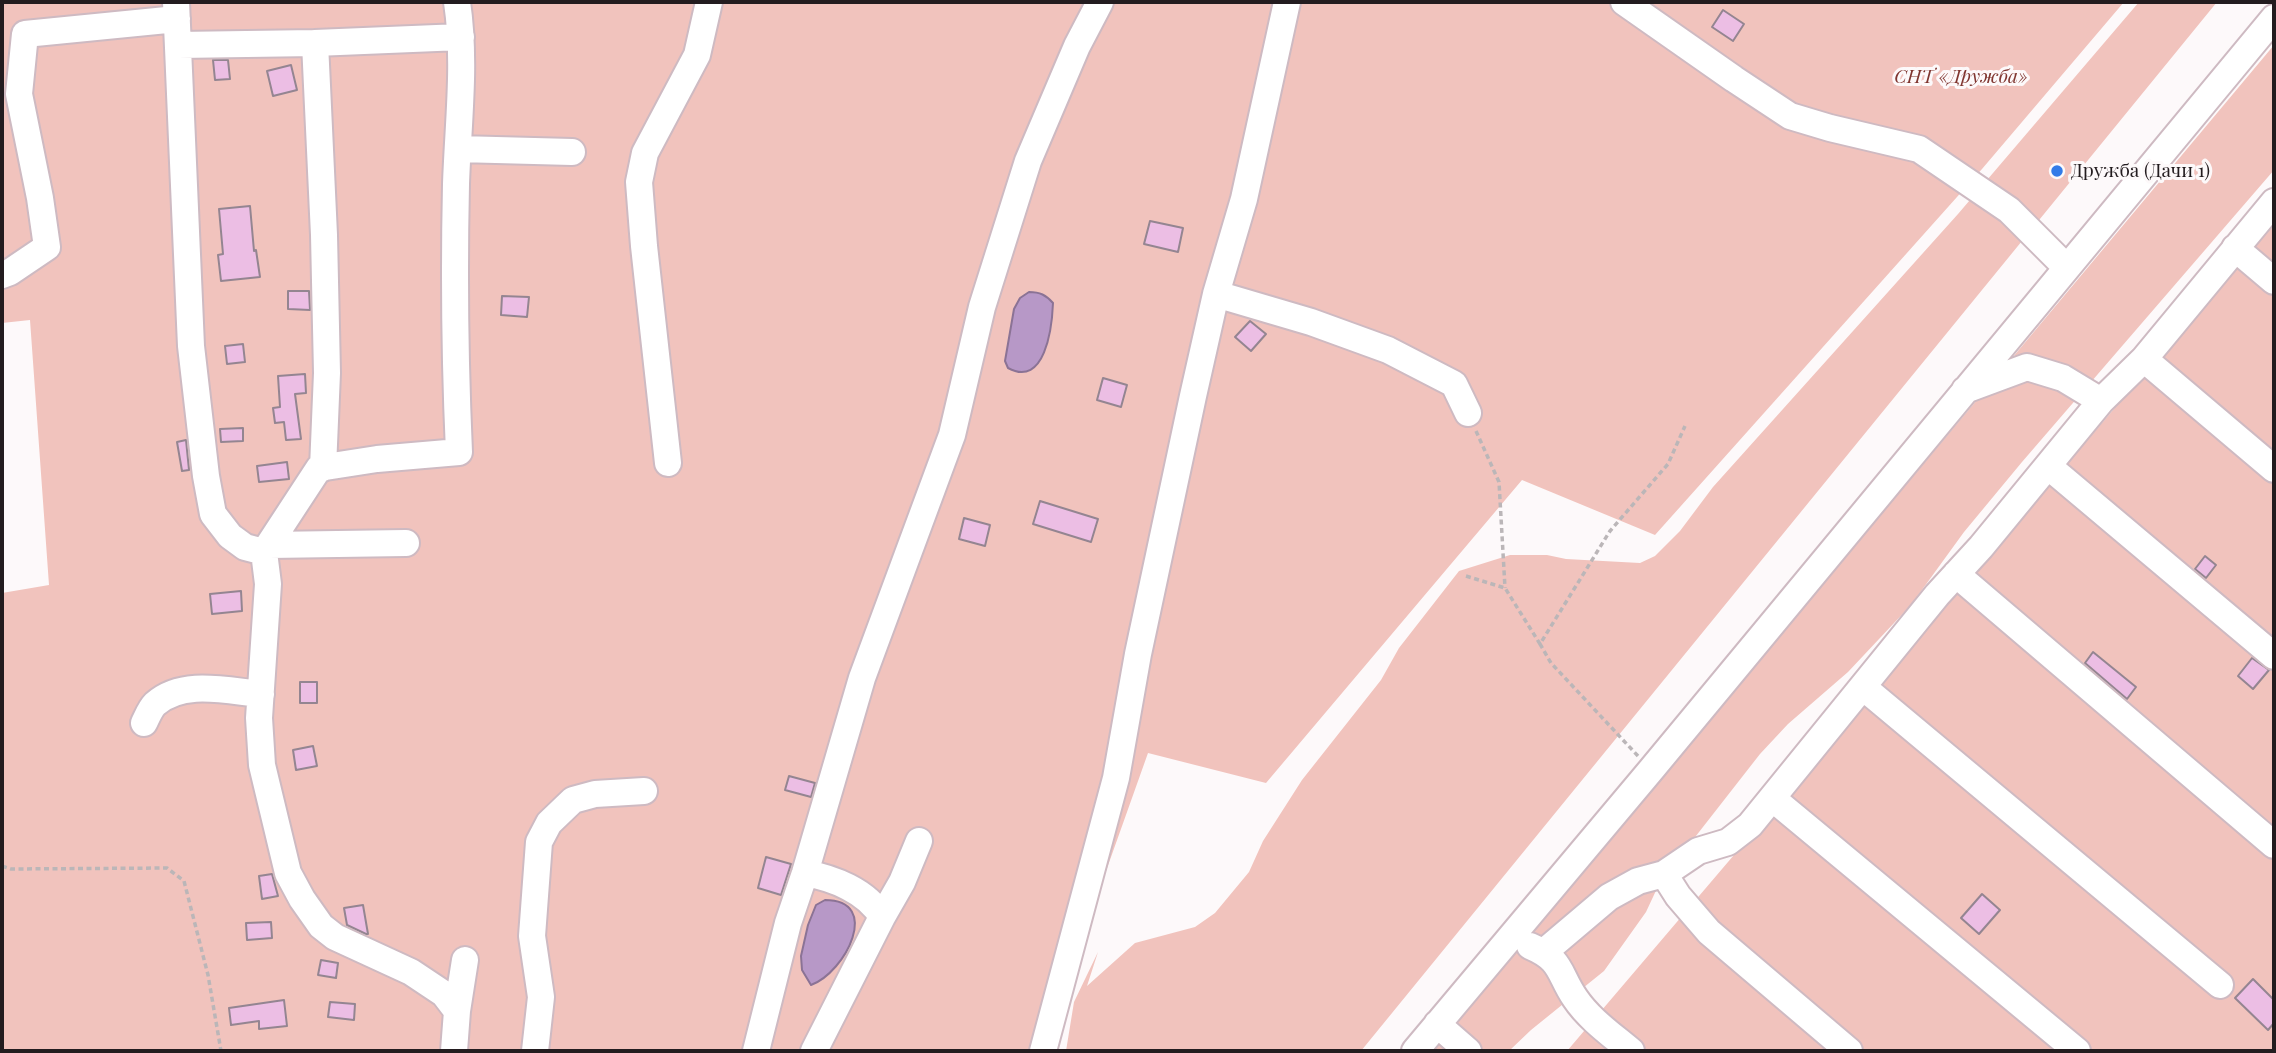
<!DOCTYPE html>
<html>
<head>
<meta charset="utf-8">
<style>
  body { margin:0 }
  #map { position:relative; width:2276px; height:1053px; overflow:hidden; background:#fdf9fa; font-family:"Playfair Display",serif }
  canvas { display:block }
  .frame { position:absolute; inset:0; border:4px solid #231c1f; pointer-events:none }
</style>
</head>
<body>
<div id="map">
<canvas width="2276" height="1053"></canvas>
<div class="frame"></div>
</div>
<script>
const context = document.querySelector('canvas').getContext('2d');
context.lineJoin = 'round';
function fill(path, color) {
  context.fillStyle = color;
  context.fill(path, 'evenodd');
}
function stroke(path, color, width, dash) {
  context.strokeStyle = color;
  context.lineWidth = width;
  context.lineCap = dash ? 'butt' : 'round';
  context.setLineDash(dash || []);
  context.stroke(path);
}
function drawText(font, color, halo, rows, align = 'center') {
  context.font = font + ' "Playfair Display",serif';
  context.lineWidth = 6;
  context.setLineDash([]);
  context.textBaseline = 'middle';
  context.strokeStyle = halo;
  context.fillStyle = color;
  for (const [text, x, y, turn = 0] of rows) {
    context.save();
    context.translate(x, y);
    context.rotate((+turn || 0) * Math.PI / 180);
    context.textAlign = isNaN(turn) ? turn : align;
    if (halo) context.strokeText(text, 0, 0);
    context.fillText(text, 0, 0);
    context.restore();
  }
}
const green = new Path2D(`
  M2,2H2124L1982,169L1655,535L1522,480L1266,783L1148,753L1042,1051H2V593L49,585L30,320L2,323Z
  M2139,2H2217L1361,1051H1066L1074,1002L1098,952L1087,986L1135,943L1195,927L1215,913L1249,872L1263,841L1302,780L1381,680L1399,648L1459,571L1510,555H1547L1566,559L1640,563L1655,556L1680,531L1713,487L1958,214Z
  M2274,45V170L2022,462L1964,532L1911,605L1848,672L1788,724L1760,754L1660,882L1646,912L1604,971L1531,1030L1509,1051H1432Z
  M2274,221V1047L2271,1051H1567Z`);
const water = new Path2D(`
  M1029,292C1040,292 1046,295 1053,303C1052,328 1045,388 1008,368L1005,361L1014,309L1020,298Z
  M825,900C882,900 846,972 811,985L802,970L801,956L808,925L816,905Z`);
const building = new Path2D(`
  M1723,10L1744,24L1733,41L1712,27Z
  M213,60H228L230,79L215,80Z
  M291,65L297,90L273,96L267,71Z
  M250,206L254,251L256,250L260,277L221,281L218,255L223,254L219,209Z
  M1150,221L1183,228L1178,252L1144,244Z
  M288,291H309L310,310L288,309Z
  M502,296L529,297L527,317L501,315Z
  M1250,321L1266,334L1251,351L1235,337Z
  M243,344L245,362L227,364L225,346Z
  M305,374L306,393L295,394L301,439L286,440L284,422L275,423L273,408L280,407L278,376Z
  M1103,378L1127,385L1121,407L1097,400Z
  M243,428V441L221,442L220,429Z
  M186,440L189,470L182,471L177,442Z
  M287,462L289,479L259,482L257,466Z
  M1040,501L1098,519L1091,542L1033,524Z
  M964,518L990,525L985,546L959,539Z
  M2205,556L2216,565L2206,578L2195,569Z
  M241,591L242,611L212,614L210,594Z
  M2093,652L2136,687L2127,699L2085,663Z
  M2252,658L2269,670L2253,689L2238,676Z
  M300,682H317V703H300Z
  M313,746L317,766L296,770L293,750Z
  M789,776L815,783L811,797L785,790Z
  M766,857L791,864L781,895L758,888Z
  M272,874L278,896L262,899L259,876Z
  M1982,894L2000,910L1979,934L1961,918Z
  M363,905L368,934H366L347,925L344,908Z
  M271,922L272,938L247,940L246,923Z
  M321,960L338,963L336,978L318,975Z
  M2253,979L2274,1000V1023L2268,1030L2235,998Z
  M284,1000L287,1026L259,1029V1021L231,1025L229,1008Z
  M330,1002L355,1004L354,1020L328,1017Z`);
const path = new Path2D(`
  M1476,431L1499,482L1505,588
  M1466,576L1505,588L1540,644
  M1638,756L1551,663L1540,644L1610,531L1668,464L1685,426
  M2,866L11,869L167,868L184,881L208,975L221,1051`);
const minor = new Path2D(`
  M176,2L191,346L206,476L213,514L230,536L245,547L264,552L268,584L259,718L262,765L288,873L302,899L321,926L335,937L411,972L444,994L457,1011L454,1051
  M1624,2L1734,79L1790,116L1830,128L1919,149L2009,210L2066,267
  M315,43L324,235L327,373L323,468
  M178,45L315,43L461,37
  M458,149L572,152
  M2235,248L2274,281
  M2,275L10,272L47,247L40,198L19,94L25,34L177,19
  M1216,294L1311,322L1388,350L1454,384L1468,413
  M2144,359L2274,469
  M1965,390L2027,367L2063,378L2101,401
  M668,463L644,246L639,182L645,153L697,55L709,2
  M2048,466L2274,656
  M269,545L406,543
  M264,552L319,468L377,459L459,452C455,363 454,273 456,184C458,123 466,62 457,2
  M1956,574L2274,845
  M1863,687L2220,985
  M144,723C147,717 150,709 155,704C183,679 227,691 261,694
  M1772,798L2077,1051
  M805,873C833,878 867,891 882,917
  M1664,874L1678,896L1709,932L1849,1051
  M1530,946C1563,960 1558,973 1575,998C1589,1019 1612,1035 1631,1051
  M1544,952L1609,897L1638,881L1664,874L1698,851L1728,842L1750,825L1937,595L1981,547L2101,401L2144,359L2274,202
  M457,1011L465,960
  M1437,1024L1468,1051
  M535,1051L541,997L532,936L539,842L549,823L573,800L595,794L644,791
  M756,1051L788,923L805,873L862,678L952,435L982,307L1028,161L1077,46L1100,2
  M814,1051L882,917L902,882L919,841
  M1043,1051L1116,778L1138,654L1193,396L1216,294L1244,199L1287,2
  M1415,1051L1651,770L2274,18`);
const markers = [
  [2057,171,7,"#337be8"]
];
const parkNames = [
  ["СНТ «Дружба»",1961,77]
];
const poiNames = [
  ["Дружба (Дачи 1)",2071,171]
];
fill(green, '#f1c3bd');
fill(water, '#b798c7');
stroke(water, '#8b7395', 2);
fill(building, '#ecbee4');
stroke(building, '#948591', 2);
stroke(minor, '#cebac2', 30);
stroke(path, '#bbb6b8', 3.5, [5, 3.5]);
stroke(minor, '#fff', 26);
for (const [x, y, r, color] of markers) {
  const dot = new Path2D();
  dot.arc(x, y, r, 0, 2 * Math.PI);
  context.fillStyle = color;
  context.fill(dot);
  stroke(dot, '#fdf9fa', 2.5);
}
drawText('italic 19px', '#803630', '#fdf9fa', parkNames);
drawText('19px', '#231c1f', '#fdf9fa', poiNames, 'left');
</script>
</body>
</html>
